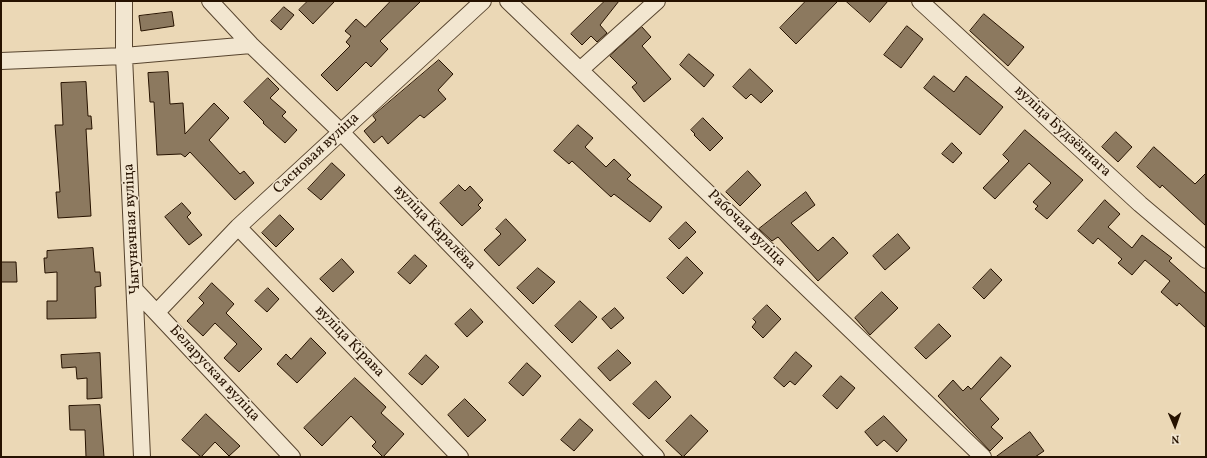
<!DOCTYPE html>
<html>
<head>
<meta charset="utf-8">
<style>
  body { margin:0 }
  #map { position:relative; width:1207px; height:458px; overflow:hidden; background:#ebd8b6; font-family:Vollkorn,serif }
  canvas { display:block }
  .frame { position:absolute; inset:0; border:2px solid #261200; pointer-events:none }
  .north { position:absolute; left:1155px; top:406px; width:40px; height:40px; -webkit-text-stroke:3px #f2e6d0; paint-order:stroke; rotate:178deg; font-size:11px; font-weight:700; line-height:16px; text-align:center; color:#261200 }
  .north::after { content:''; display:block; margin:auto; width:14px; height:18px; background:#261200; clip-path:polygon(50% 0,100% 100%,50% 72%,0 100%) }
</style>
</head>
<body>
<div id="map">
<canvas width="1207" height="458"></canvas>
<div class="frame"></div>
<div class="north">N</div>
</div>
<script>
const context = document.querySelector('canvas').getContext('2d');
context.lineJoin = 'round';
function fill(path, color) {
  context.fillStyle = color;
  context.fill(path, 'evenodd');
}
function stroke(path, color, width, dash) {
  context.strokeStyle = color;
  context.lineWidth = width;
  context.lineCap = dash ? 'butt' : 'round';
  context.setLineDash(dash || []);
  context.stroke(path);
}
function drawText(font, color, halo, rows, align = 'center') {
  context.font = font + ' Vollkorn,serif';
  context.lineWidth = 3;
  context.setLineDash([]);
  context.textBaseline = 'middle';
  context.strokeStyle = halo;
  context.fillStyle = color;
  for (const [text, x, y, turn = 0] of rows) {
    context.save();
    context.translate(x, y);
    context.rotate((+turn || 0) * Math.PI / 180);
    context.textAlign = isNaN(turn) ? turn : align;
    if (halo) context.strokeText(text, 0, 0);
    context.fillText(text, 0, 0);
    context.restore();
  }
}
const building = new Path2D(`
  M308,1H335L313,24L299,10Z
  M391,1H421L380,41L388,49L371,67L366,62L337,91L321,75L350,46L346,42L351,36L345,31L356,19L365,27Z
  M605,1H619L600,25L607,33L597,42L591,36L582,45L571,34Z
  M806,1H838L796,44L780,28Z
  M846,1H888L870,22Z
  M284,7L294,15L281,30L271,21Z
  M172,12L174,26L141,31L139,16Z
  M984,14L1024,47L1008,66L970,31Z
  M907,26L923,39L901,68L884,55Z
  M642,27L651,37L642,46L671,79L644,102L632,87L637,83L610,56Z
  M689,54L714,75L704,87L680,65Z
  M439,60L453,74L438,90L446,99L424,118L420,115L388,144L382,136L374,143L364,131L376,120L373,116Z
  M750,69L773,91L761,103L751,94L746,99L733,87Z
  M168,72L170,104L183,103L185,134L214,103L229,118L209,140L240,174L244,171L254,183L235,200L190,152L185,157L181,154L157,155L154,102H150L148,73Z
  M934,76L954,92L966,76L1003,107L980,135L924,88Z
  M268,78L279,89L270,98L286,112L282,116L297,130L285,143L263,123L264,122L244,102Z
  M86,82L88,116H91L92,129H86L91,216L58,218L56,192H60L55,125H63L61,83Z
  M703,118L723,138L710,151L694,135L695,134L691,130Z
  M578,125L593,138L585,147L606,167L614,159L631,175L627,179L662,207L650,222L614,194L611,197L572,161L569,164L554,151Z
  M1025,130L1083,180L1047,219L1035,209L1038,206L1033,202L1051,183L1029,163L995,199L983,188L1009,161L1003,155Z
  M1116,132L1132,147L1118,162L1102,147Z
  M952,143L962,153L953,163L942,154Z
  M1154,147L1195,184L1206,173V226L1162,185L1160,188L1137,167Z
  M332,163L345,175L321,200L308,189Z
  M748,171L761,185L740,206L726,192Z
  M459,185L465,191L470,186L483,200L478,205L481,208L462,226L440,203Z
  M806,192L815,205L791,223L818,251L833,237L848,253L818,281L778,237L772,241L759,229Z
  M1105,200L1120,214L1108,227L1132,248L1142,235L1172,258L1169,261L1206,294V328L1179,303L1177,306L1161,292L1170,281L1145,260L1132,275L1118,263L1122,259L1098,238L1093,244L1078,231Z
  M182,203L191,213L187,217L202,235L189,245L165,217Z
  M280,215L294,229L276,247L262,233Z
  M506,219L526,240L499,266L484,250L501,234L496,229Z
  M686,222L696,232L679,249L669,239Z
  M898,234L910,248L885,270L873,256Z
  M93,248L95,272H100L101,286L95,287L96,318L47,319V301H57V272L45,273L44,258H47V251Z
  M415,255L427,266L410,284L398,273Z
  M687,257L703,273L683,294L667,278Z
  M342,259L354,272L333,292L320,279Z
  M1,262H16L17,282H1Z
  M538,268L555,282L533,304L517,288Z
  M991,269L1002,280L984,299L973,288Z
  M212,283L234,304L226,313L262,349L239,372L224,358L237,344L215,323L203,336L187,321L204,303L199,298Z
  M268,288L279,299L267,312L255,301Z
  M882,292L898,308L870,335L855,318Z
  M580,301L597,317L572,343L555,326Z
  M767,305L781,319L763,338L752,327L756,322L753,319Z
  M615,308L624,318L611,329L602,319Z
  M471,309L483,322L467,337L455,324Z
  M939,324L951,336L926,359L915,348Z
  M311,338L326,353L297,383L277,364L286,354L291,359Z
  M618,350L631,363L610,381L598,368Z
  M796,352L812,366L795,385L790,381L784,387L774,378Z
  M100,353L102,398L87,399V378L77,379L76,367L62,368L61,355Z
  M426,355L439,367L422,385L409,374Z
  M1001,357L1011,366L980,399L999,419L991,427L1003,438L990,451L938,396L953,380L963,391L968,386L971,389Z
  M527,363L541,376L523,396L509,383Z
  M841,376L855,388L837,409L823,396Z
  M355,378L386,407L381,413L404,434L383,457L372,446L376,442L351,416L322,446L304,428Z
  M656,381L671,397L649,419L633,404Z
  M465,399L486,420L468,437L448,415Z
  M100,405L104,457H86L85,430H70L69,406Z
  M206,414L240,446L229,456L215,442L201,457L182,440Z
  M691,415L708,431L683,457L666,441Z
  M884,416L907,440L897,452L884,440L877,446L865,432Z
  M580,419L593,430L574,451L561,440Z
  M1030,432L1044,451L1035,457H996Z`);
const street = new Path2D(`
  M124,1V56L142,457
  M210,1L251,45L340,131L656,457
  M508,1L983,457
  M920,1L1140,204L1206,260
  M1,61L124,56L251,45
  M580,70L657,1
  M238,227L460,457
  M136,291L292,457
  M157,312L238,227L483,1`);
const streetNames = [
  ["вуліца Будзённага",1062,132,43],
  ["Сасновая вуліца",317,154,-43],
  ["вуліца Каралёва",434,228,46],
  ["Чыгуначная вуліца",133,229,-93],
  ["Рабочая вуліца",746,229,44],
  ["вуліца Кірава",349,342,46],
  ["Беларуская вуліца",214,374,47]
];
fill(building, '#8c795f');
stroke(building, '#261200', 1);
stroke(street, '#57442e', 18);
stroke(street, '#f2e6d0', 16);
drawText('15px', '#261200', '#f2e6d0', streetNames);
</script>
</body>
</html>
